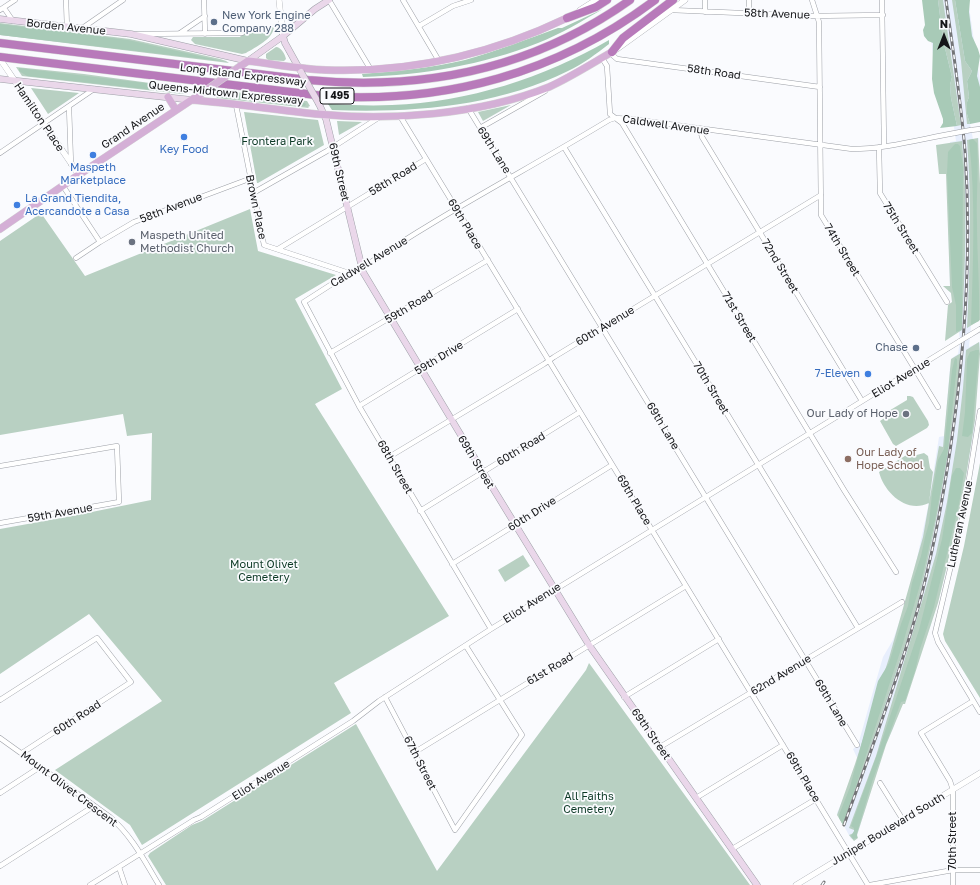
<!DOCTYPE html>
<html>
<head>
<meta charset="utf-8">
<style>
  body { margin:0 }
  #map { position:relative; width:980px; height:885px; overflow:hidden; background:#fafbfe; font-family:"Golos Text",sans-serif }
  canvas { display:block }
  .north { position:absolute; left:924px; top:16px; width:40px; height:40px; -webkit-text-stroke:3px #fafbfe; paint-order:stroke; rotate:0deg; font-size:11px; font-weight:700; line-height:16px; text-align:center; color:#151619 }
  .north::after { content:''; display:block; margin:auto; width:14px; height:18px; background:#151619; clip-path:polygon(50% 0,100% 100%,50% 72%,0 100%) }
</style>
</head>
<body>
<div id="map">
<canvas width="980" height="885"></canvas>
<div class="north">N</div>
</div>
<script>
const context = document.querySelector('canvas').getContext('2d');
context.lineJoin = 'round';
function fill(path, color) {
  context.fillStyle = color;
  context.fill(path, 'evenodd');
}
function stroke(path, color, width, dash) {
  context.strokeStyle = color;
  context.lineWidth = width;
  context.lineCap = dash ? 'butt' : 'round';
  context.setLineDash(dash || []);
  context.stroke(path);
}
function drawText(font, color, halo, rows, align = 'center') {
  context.font = font + ' "Golos Text",sans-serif';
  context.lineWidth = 3.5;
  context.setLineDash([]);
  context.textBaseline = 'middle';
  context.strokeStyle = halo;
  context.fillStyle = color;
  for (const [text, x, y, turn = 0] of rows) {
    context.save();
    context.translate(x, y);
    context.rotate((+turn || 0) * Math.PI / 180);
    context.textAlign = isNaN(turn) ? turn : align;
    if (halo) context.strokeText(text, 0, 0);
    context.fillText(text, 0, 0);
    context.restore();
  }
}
const built = new Path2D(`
  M923,0H968L980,81V114L970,124L973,139L979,138L977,161L980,228V319L971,325L969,347L980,342L974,430L960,509L930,627L906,689L893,729L884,747L857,836L851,839L837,813L859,762L853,749L858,745L874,688L883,657L893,640L910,591L928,507L939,437L944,436L950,368L956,362L952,358L958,354L960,341L959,332L950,287L948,216V161L950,142L956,141L954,127L935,71L929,22Z`);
const green = new Path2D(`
  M938,0H943L961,125L957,126L951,98L950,85L952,77L943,40Z
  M952,0H955L965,61L972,71L967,81L969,97L967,102V114L970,124H967L961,61Z
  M0,23L130,39L220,59L226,61L229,63L0,35Z
  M274,27C273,39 256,47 246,53L242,54L195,44L191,40L193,37H240L247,28Z
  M276,47C281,47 285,54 286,59L284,61L268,60L266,58V54Z
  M16,67L84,74L194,89L188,93L182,94L22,76Z
  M31,88L79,93L48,114Z
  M219,90L307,101L310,106L308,107L309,108L217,98L215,94Z
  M511,105L483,121L478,112Z
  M244,112L318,120L324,145L258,183H257Z
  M337,121L362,122L339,135Z
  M978,138L980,184V320L967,328C970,265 972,203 967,140Z
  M962,141C968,204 965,267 962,330L945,341L948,305L952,302L951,293L943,286H950L946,174H939L936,145Z
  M250,209L258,251L336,275L295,299L342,389L315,404L449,616L334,683L351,713L142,845L130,825L55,770L162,701L89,614L0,674V529L72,516L151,500L152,433L127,436L123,414L0,435V241L41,213L85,276Z
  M979,342L980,354L975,420L961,508L938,603L905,704H903L886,745L857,835L858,838L854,841L849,835L854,833V830L849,828L876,756L936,554L947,502L957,440L963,388L966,350Z
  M961,353C952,436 939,517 919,598C912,626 902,654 893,682C877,730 860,777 843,825L837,815L855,764L889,658L923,537L939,446L943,447L951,359Z
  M907,396H910L913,397L928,421L929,425L927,428L896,446L893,444L880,421L886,417L887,412L907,400Z
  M924,453L928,456L930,468L933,472L929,503C906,514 884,492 879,472L908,454L913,456Z
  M980,463V698L945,641L943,634L964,546Z
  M523,555L530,566L505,582L498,570Z
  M589,663L750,885H166L148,856L150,853L192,825L202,821L356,724L437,871L586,670Z`);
const forest = new Path2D(`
  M922,0H938L943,40L952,77L950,85L951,98L957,126L940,128L943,123V119L934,93L932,79L933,43L928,41L924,36L923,30L925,25Z
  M955,0H970L969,12L972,36L978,49L980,56L977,76L980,87V122L970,124L967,114V102L969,97L967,81L972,71L965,61Z
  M603,9C582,21 561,34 538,43C482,65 423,75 363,77L362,74C396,71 431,68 465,60C497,51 527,39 558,28H562Z
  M0,24L128,40L213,59L221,61L0,35Z
  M609,40V44C596,54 583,64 568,71C496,107 411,113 332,110L328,104C349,105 371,106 392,105C468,102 544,78 609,40Z
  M19,68L179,87L188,90L185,93H181L27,76L19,71Z
  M220,92H233L247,96L289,101H300L306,104L305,106L217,96V94Z
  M973,139L977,143C979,170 976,196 977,223C977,256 980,288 979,321L971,325C973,264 976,201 969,140Z
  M955,144H958L960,146L963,166L962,327L961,330L956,332V305L952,287L947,173L948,152Z
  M976,350H979L972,433L968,437L962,436L965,412L967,359L970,352Z
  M955,358L957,359V365L947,458L935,520L922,578L903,643L843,825L839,818V815L850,787L878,681L889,663L901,624L908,606L912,583L921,556L925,537L929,523L932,494L938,460L944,449L952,370Z
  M956,468H960L964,473L959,504L934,607L920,649L915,671L905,701L901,702L872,782L857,833V838L853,839L851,836L854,831V828L851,826L879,749L919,630L942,539L952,475Z`);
const minor = new Path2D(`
  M66,0L67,28
  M204,0L205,34
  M329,0L371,70
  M403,0L439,61
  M812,0L819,22L821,215L938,407
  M882,0L884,146
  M4,8L13,21
  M0,10L15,0
  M671,10L810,16L883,15
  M705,12V0
  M749,14V0
  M419,26L453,6L471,0
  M81,29L123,0
  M180,33L205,16
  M135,34L242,33
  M610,53L617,59L820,87
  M602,58L607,66L610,114L622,123L844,490L896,572
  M236,105L264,245L349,273
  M69,107L71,164
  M468,108L857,745
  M400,116L868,885
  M480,128L545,91
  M700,129L702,137L862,401
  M971,130L980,129
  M564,147L858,628
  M879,147L880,193L947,302
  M0,153L94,89
  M63,186L100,242
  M253,193L327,151L378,118
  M278,249L426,159
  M76,258L100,242L134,222L249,179
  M970,335L980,329
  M330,353L488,260
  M359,406L518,309
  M980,411L964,510L935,633L938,642L980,712
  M389,457L544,364L554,357L821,195
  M0,466L117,446L119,502L0,523
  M420,511L580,412
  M452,564L612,465
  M491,629L359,406L304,302L349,273L355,272L362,268C441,214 527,170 609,120L615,118L631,119L852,149C886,149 921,139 955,133
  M385,697L455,830L522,735L466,646
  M624,697L719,639
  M0,700L97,638L131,682L22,753
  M0,738L110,817C132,836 144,860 159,885
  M660,747L902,602
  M415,752L686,586
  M880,783L903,820
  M0,793L40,767
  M696,798L783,745
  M732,849L816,799
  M0,866L94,806
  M119,867L125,885
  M90,885L194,820L201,817L353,721L379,701L491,629L960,341
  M870,885L953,870H980
  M953,885V790L950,781L921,733L973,701`);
const tertiary = new Path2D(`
  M279,0L283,36
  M580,10L596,0
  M617,49L685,0
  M0,59L79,175
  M796,885L980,773`);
const secondary = new Path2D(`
  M0,19L131,34L248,61L283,36L315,9L329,0
  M283,36L285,43L300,70
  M0,79L192,100
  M319,104L326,119L363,272L483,472L589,645L757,885`);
const primary = new Path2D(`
  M239,67L248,61C274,64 300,69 326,70C410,73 492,54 567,18
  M168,97L176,110
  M192,100C233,103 275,110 316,114C390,121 479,115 549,87C571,77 591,64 612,52
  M0,229L74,178L205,91`);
const motorway = new Path2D(`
  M567,18L596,7L607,0
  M0,43L308,80C424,91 533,69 630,0
  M612,52L623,38L673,0
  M0,57L324,96C445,104 558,73 655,0`);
const rail = new Path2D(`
  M844,825C870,753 897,682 918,608C932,557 942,504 950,451C965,352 972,251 965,151C961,101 953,50 946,0
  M822,885L824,882`);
const minorBridge = new Path2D(`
  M955,133L971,130
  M960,341L970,335`);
const secondaryBridge = new Path2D(`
  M301,72L319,104`);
const primaryBridge = new Path2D(`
  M205,91L239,67`);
const markers = [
  [214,22,4,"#5c6f8a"],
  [184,137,4,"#3f7fe0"],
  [93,155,4,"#3f7fe0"],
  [17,205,4,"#3f7fe0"],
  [132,242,4,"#6b7280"],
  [916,348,4,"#5c6f8a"],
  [868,374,4,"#3f7fe0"],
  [906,414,4,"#6b7280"],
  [848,459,4,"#8d6e63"]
];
const shields = [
  [337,96,34]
];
const shieldNames = [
  ["I 495",337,96]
];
const streetNames = [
  ["58th Avenue",777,14,2],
  ["Borden Avenue",66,27,6],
  ["58th Road",714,72,8],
  ["Long Island Expressway",243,75,7],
  ["Queens-Midtown Expressway",226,93,6],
  ["Hamilton Place",39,117,56],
  ["Caldwell Avenue",666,125,8],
  ["Grand Avenue",133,126,-34],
  ["69th Lane",494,150,58],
  ["69th Street",339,172,77],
  ["58th Road",393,179,-31],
  ["Brown Place",256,207,78],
  ["58th Avenue",171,208,-21],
  ["69th Place",465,224,59],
  ["75th Street",901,228,58],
  ["74th Street",842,250,59],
  ["Caldwell Avenue",369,262,-31],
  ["72nd Street",780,266,59],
  ["59th Road",409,307,-31],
  ["71st Street",739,317,59],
  ["60th Avenue",605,326,-31],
  ["59th Drive",439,358,-31],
  ["Eliot Avenue",901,378,-31],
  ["70th Street",711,388,59],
  ["69th Lane",663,426,59],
  ["60th Road",521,449,-31],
  ["69th Street",476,462,59],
  ["68th Street",395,467,60],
  ["69th Place",634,500,59],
  ["59th Avenue",60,513,-10],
  ["60th Drive",532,514,-32],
  ["Lutheran Avenue",960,524,-78],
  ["Eliot Avenue",532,603,-32],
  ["61st Road",550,669,-31],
  ["62nd Avenue",781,675,-31],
  ["69th Lane",831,703,59],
  ["60th Road",77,718,-33],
  ["69th Street",651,734,55],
  ["67th Street",420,763,63],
  ["69th Place",803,777,59],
  ["Eliot Avenue",261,780,-32],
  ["Mount Olivet Crescent",69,789,37],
  ["Juniper Boulevard South",888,829,-31],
  ["70th Street",953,841,-90]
];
const serviceNames = [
  ["New York Engine",222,16],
  ["Company 288",222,29],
  ["Chase",908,348,"right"]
];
const parkNames = [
  ["Frontera Park",277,142],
  ["Mount Olivet",264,565],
  ["Cemetery",264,578],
  ["All Faiths",589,797],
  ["Cemetery",589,810]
];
const shopNames = [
  ["Key Food",184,150],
  ["Maspeth",93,168],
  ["Marketplace",93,181],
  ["La Grand Tiendita,",25,199,"left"],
  ["Acercandote a Casa",25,212,"left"],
  ["7-Eleven",860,374,"right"]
];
const worshipNames = [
  ["Maspeth United",140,236],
  ["Methodist Church",140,249],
  ["Our Lady of Hope",898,414,"right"]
];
const educationNames = [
  ["Our Lady of",856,453],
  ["Hope School",856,466]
];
fill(built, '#e8effd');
fill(green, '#b8d0c2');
fill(forest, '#a8cab7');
stroke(minor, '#9da0a7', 5.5);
stroke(tertiary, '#9da0a7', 6);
stroke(secondary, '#9da0a7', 7);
stroke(primary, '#d5d5d6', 8);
stroke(motorway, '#d5d5d6', 9);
stroke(minor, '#fff', 4.5);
stroke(tertiary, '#fff', 5.5);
stroke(secondary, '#ead7ea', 6);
stroke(primary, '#d4afd6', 7);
stroke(motorway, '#b87aba', 8);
stroke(rail, '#737477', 3);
stroke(rail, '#fafbfe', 1.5, [4.5]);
stroke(minorBridge, '#9da0a7', 5.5, []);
stroke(secondaryBridge, '#9da0a7', 7, []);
stroke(primaryBridge, '#d5d5d6', 8, []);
stroke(minorBridge, '#fff', 4.5);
stroke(secondaryBridge, '#ead7ea', 6);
stroke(primaryBridge, '#d4afd6', 7);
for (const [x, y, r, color] of markers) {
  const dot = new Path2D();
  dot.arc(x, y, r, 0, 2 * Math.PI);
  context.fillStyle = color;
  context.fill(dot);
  stroke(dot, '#fafbfe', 1.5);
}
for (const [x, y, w] of shields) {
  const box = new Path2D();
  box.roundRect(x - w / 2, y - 8, w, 16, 3);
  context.fillStyle = '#fafbfe';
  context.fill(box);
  stroke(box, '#151619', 1);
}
drawText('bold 10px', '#151619', null, shieldNames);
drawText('11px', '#151619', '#fafbfe', streetNames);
drawText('11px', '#4e5e75', '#fafbfe', serviceNames, 'left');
drawText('11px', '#0d3a26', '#fafbfe', parkNames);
drawText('11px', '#366cbe', '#fafbfe', shopNames);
drawText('11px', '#5b616d', '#fafbfe', worshipNames, 'left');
drawText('11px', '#785e54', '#fafbfe', educationNames, 'left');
</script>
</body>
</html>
